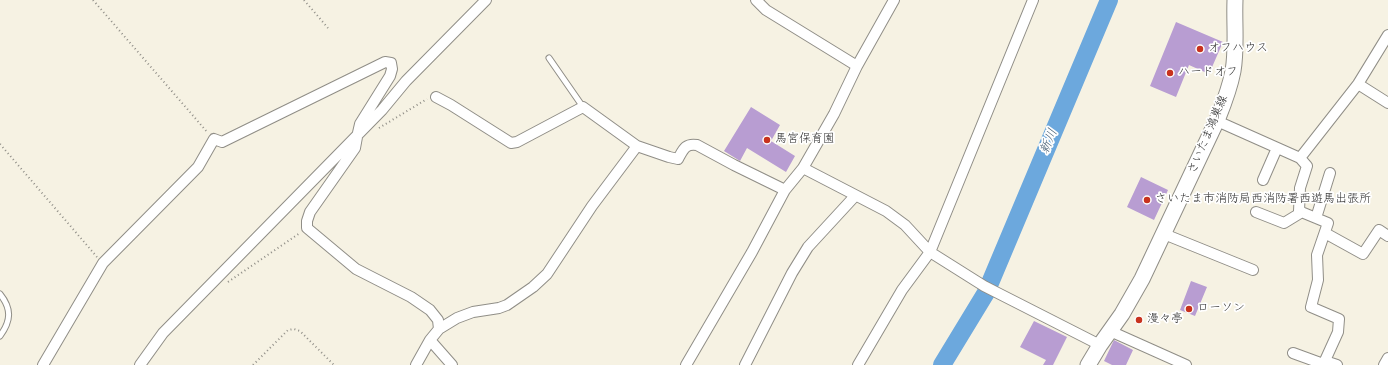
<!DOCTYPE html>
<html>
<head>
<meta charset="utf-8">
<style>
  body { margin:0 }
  canvas { display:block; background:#f6f2e3 }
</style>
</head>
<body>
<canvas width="1388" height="365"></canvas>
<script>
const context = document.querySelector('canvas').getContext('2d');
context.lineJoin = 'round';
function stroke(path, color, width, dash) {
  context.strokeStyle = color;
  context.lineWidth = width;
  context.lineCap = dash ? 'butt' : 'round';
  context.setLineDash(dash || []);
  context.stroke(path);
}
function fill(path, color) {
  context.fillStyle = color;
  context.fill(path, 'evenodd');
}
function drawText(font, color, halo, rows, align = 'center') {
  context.font = font + ' Kalam,"Klee One",sans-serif';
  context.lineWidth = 3.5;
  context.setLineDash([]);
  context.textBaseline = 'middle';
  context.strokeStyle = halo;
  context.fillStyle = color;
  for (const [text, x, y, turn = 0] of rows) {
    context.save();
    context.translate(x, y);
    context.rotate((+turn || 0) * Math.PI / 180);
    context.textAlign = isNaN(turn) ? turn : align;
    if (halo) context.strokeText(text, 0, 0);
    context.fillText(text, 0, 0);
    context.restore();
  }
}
const river = new Path2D(`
  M990,283L1109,0
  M942,365L987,291`);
const building = new Path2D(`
  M1176,22L1223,42L1209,74L1189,65L1176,97L1150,86Z
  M751,107L780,125L771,141L795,156L786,172L747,148L740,161L724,151Z
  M1141,177L1168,190L1154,220L1127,207Z
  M1191,281L1207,287L1195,316L1180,310Z
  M1034,321L1067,337L1053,365H1043L1046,360L1020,347Z
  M1114,340L1133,350L1126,365H1112L1104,361Z`);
const path = new Path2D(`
  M93,0L208,133
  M304,0L328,28
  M379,128L427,99
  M0,144L97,257
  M228,282L300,233
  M253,365L288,330L294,329L300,331L334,365`);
const lane = new Path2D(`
  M549,58L583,107
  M0,294C12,309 11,321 0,336`);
const street = new Path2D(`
  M756,0L766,10L857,66
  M1358,84L1388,103
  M436,97L451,105L511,143L517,142L583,107L637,146
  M1217,121L1300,158L1358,84L1388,35
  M1300,158L1307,166L1300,188L1299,211L1328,223L1317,255L1318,280L1311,307L1339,319L1338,332L1323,365
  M803,168L886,211L905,225L930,252L984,286L1100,345
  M1263,180L1277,148
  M1256,212L1284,223L1302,212
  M1316,218L1330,173
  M1325,233L1363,254L1379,230L1388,236
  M1164,234L1253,270
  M1110,331L1186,365
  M430,340L439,329L457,318L473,312L499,308L507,305L533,287L547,274L592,206L637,146L669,157L678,159C683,150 685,143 697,145L734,165L785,190
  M1293,353L1323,364
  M1325,361L1337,365
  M43,365L103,263L198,167L214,139L222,142L385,62L391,63L392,69L390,76L360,124L357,137L355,148L310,212L307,221V228L356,269L411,297L430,310L438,320L439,329
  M140,365L163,333L382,110L406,81L486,0
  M416,365L430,340L452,365
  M686,365L752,252L785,190L803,168L834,114L857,66L894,0
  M745,365L792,273L808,247L855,196
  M858,365L902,290L930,252L1033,0
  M1384,365L1388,358`);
const primary = new Path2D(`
  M1088,365L1100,345L1122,314L1142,279L1218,118C1224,103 1230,87 1233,71C1237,48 1234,24 1235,0`);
const markers = [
  [1200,49,4,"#c8321e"],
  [1170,73,4,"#c8321e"],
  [767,140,4,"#c8321e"],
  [1147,200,4,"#c8321e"],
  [1189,309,4,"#c8321e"],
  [1139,320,4,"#c8321e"]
];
const poiNames = [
  ["オフハウス",1208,49],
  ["ハードオフ",1178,73],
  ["馬宮保育園",775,140],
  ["さいたま市消防局西消防署西遊馬出張所",1155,200],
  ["ローソン",1197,309],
  ["漫々亭",1147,320]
];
const streetNames = [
  ["さいたま鴻巣線",1209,135,-67]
];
const waterNames = [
  ["新川",1050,142,-67]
];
stroke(river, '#6ca8dd', 18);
fill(building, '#b89dd2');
stroke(lane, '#908e87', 7);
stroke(street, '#908e87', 12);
stroke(primary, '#908e87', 17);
stroke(path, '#908e87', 2, [1, 3]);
stroke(lane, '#fff', 5);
stroke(street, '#fff', 10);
stroke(primary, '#fff', 15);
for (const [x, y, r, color] of markers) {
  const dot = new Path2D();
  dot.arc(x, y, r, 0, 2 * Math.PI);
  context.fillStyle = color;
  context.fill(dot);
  stroke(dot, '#fff', 1.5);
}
drawText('12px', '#2b2b2b', '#fff', poiNames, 'left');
drawText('12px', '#2b2b2b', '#fff', streetNames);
drawText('italic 13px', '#455d72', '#fff', waterNames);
</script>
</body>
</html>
